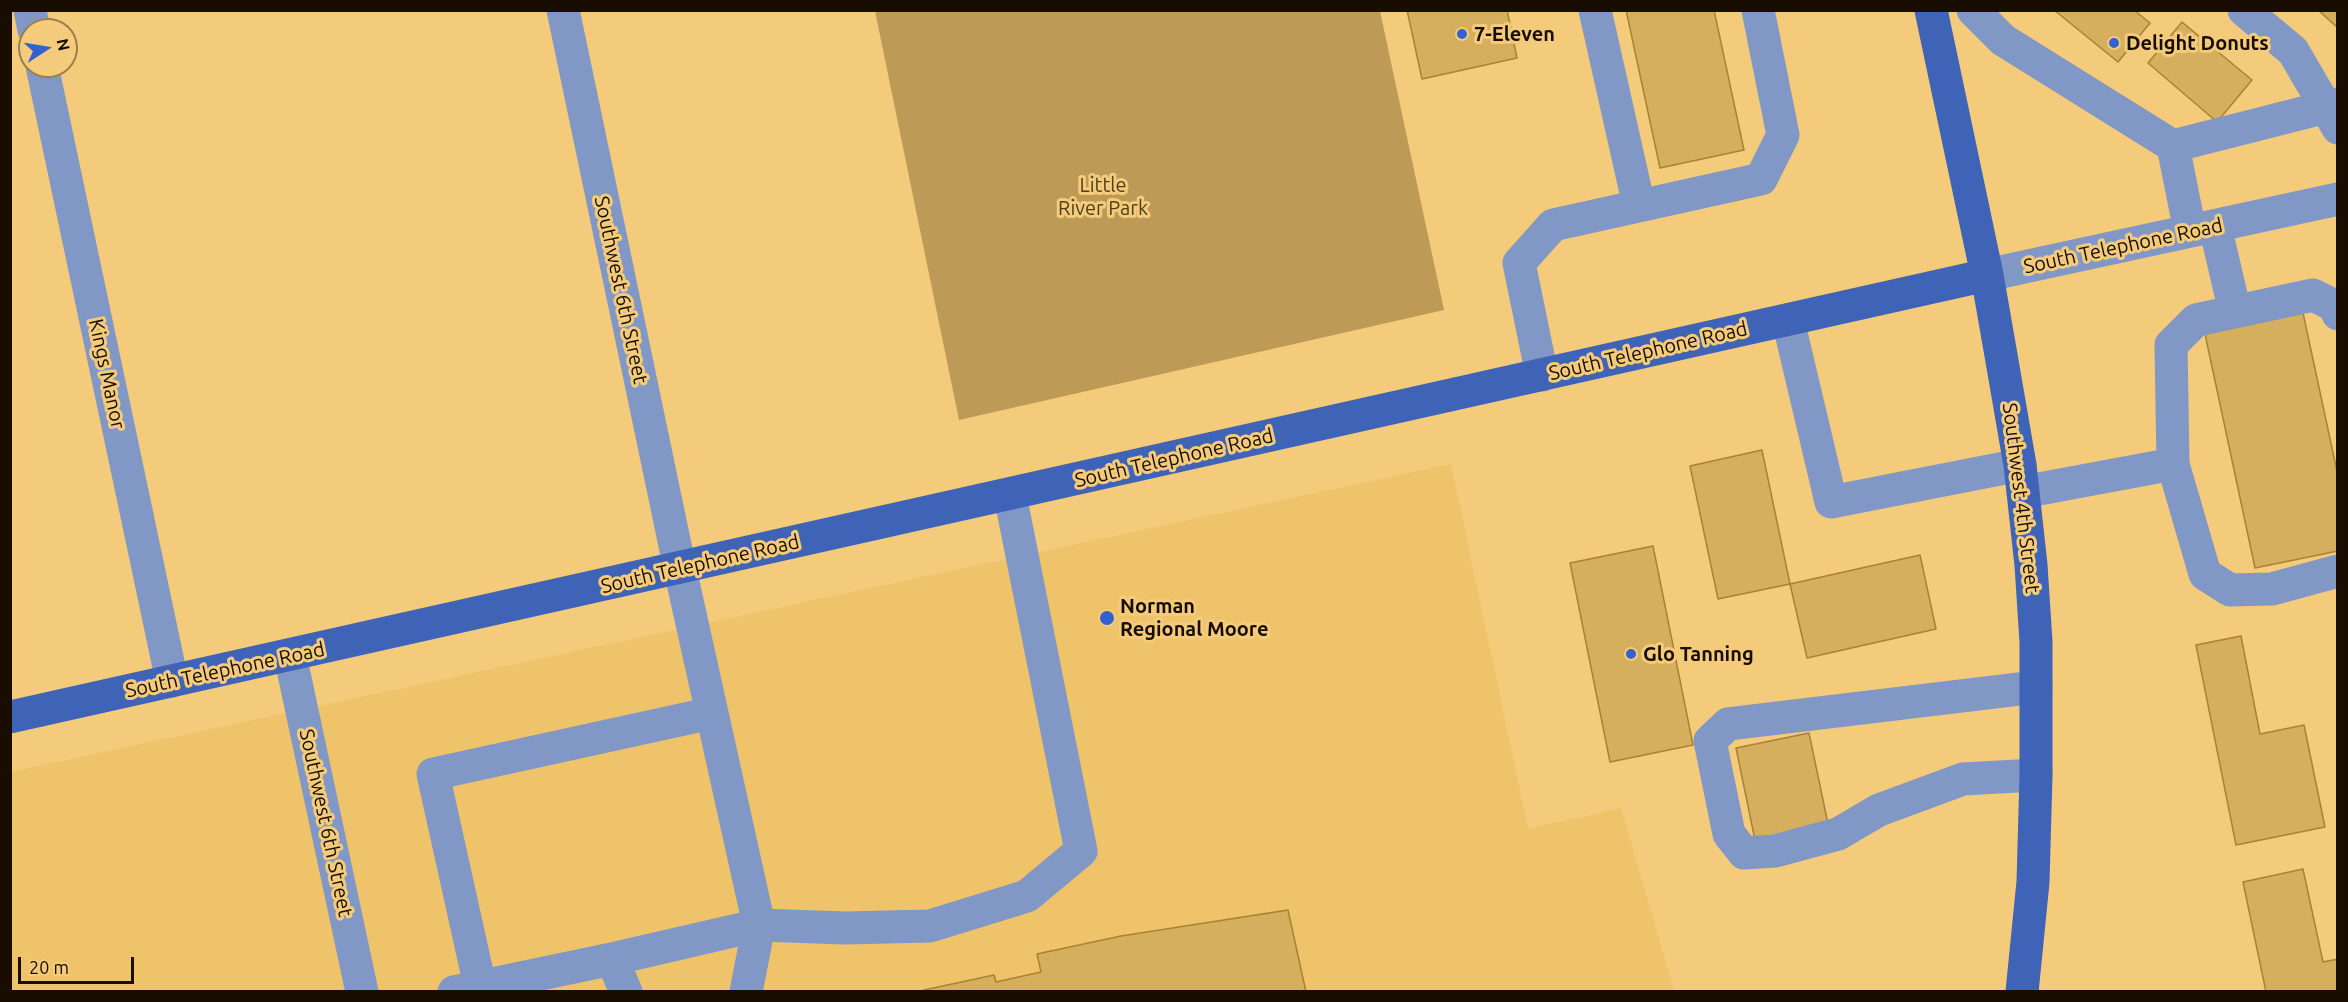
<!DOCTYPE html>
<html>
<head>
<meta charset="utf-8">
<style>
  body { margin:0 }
  #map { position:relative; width:2348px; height:1002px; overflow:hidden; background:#f3cb7b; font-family:Ubuntu,sans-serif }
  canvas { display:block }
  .frame { position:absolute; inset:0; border:12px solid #180d00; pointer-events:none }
  .north { position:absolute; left:18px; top:18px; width:60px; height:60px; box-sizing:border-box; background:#f3cb7b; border:2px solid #9b7f4a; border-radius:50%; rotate:78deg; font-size:16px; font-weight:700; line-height:24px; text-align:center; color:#180d00 }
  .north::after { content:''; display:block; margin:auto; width:21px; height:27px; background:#3361d0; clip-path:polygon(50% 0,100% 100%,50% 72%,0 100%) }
  .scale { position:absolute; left:18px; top:957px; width:116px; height:27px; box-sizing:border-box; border:3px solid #180d00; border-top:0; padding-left:8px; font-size:18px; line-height:21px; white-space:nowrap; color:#180d00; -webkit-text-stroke:4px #f3cb7b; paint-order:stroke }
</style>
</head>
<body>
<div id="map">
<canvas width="2348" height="1002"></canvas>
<div class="frame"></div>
<div class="north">N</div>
<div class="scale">20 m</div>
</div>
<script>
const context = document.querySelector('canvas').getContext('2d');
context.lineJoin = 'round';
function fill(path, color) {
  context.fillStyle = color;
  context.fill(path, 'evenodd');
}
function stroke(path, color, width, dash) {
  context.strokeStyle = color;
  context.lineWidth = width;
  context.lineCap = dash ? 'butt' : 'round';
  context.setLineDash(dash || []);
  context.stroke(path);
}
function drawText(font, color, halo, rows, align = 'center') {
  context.font = font + ' Ubuntu,sans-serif';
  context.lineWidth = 6;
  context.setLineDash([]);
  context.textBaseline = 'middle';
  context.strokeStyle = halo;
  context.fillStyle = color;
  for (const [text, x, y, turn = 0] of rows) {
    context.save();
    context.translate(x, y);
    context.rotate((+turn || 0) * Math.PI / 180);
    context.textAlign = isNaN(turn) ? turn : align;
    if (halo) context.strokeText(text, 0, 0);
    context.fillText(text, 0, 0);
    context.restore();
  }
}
const built = new Path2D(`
  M1451,464L1528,829L1621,808L1674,991H11L10,772Z`);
const green = new Path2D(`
  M875,11H1380L1444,310L959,420Z`);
const building = new Path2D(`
  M1407,10H1507L1517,58L1422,79Z
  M1626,10H1714L1744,150L1660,168Z
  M2054,10H2134L2150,23L2118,62Z
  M2318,10H2338V28Z
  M2182,22L2252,80L2217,122L2148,63Z
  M2303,313L2338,476V551L2255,568L2205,334Z
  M1762,450L1790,584L1718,599L1690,466Z
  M1653,546L1693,745L1610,762L1570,563Z
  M1920,555L1936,629L1807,658L1790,584Z
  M2241,636L2260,734L2304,725L2325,827L2236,845L2196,645Z
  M1809,733L1828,824L1755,840L1736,748Z
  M2303,869L2323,962L2338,959V992H2266L2243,882Z
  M1288,910L1306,992H924V990L994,975L996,982L1041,972L1037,954L1121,936Z`);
const minor = new Path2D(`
  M30,10L34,30
  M563,10L680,569L759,925L746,992
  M1595,10L1639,206
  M1973,10L2003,40L2173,146L2338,104
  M2244,10L2293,51L2338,128
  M42,66L172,681
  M2173,146L2190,231
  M2215,226L2235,312
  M1987,275L2338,199
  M2338,314L2335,306L2313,295L2196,320L2171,345L2173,464L2205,574L2230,590L2272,589L2338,571
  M1788,320L1831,502L2020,465
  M1542,375L1519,263L1553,225L1761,179L1783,135L1758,10
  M2023,492L2173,464
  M290,655L362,992
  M2036,687L1728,724L1710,741L1729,834L1744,853L1775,851L1838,834L1879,810L1963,779L2036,775
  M612,959L626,992
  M480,986L433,774L712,713
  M454,992L612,959L759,925L845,928L930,926L1027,896L1081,851L1010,495`);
const major = new Path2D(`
  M1931,10L1987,275L2002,361L2020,465L2031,565L2036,642V775L2033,882L2022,992
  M10,717L1987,275`);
const markers = [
  [1462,34,6,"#3361d0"],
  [2114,43,6,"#3361d0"],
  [1107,618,8,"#3361d0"],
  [1631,654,6,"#3361d0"]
];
const poiNames = [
  ["7-Eleven",1474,34],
  ["Delight Donuts",2126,43],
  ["Norman",1120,606],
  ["Regional Moore",1120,629],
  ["Glo Tanning",1643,654]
];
const parkNames = [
  ["Little",1103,185],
  ["River Park",1103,208]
];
const streetNames = [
  ["South Telephone Road",2123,246,-12],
  ["Southwest 6th Street",621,290,78],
  ["South Telephone Road",1648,351,-13],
  ["Kings Manor",107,374,78],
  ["South Telephone Road",1174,458,-13],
  ["Southwest 4th Street",2021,498,83],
  ["South Telephone Road",700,564,-13],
  ["South Telephone Road",225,670,-12],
  ["Southwest 6th Street",326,823,78]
];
fill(built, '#eec369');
fill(green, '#bd9b57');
fill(building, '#d5ae5e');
stroke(building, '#a88330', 1.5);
stroke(minor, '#8198c6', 33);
stroke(major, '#3e63b7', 33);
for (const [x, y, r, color] of markers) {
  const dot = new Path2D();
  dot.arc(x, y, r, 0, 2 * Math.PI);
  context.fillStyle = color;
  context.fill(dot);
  stroke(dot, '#f3cb7b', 2);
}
drawText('bold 20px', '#180d00', '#f3cb7b', poiNames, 'left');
drawText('20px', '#4f3f1e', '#f3cb7b', parkNames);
drawText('20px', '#180d00', '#f3cb7b', streetNames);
</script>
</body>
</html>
